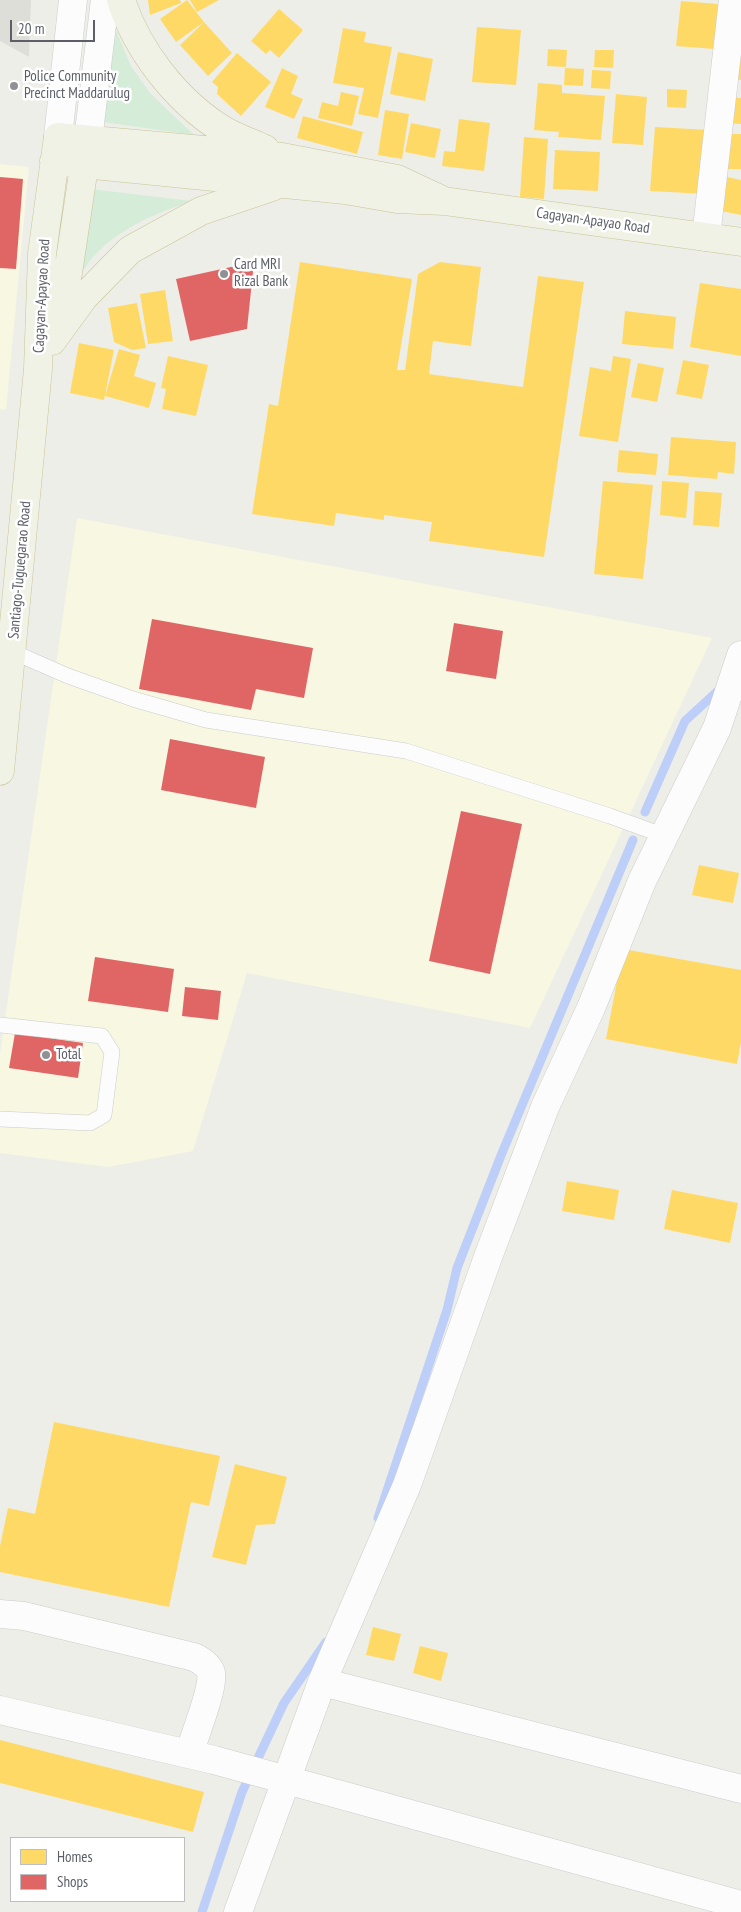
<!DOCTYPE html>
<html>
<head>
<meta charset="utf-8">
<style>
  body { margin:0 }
  #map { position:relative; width:741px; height:1912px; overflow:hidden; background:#eeeee9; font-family:"PT Sans Narrow",sans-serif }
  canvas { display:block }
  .legend { position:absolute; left:10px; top:1837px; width:175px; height:65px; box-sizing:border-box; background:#fff; border:1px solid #bebfc3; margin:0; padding:6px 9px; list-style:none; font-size:15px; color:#5d5f68 }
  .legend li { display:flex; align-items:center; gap:10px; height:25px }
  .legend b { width:25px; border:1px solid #bebfc3 }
  .scale { position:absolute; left:10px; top:20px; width:85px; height:22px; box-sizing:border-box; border:2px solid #5d5f68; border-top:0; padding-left:6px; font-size:15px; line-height:18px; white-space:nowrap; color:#5d5f68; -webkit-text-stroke:4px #fff; paint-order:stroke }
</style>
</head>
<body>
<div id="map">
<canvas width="741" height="1912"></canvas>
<ul class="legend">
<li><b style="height:14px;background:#ffd966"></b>Homes</li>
<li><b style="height:14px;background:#e06666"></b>Shops</li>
</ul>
<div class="scale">20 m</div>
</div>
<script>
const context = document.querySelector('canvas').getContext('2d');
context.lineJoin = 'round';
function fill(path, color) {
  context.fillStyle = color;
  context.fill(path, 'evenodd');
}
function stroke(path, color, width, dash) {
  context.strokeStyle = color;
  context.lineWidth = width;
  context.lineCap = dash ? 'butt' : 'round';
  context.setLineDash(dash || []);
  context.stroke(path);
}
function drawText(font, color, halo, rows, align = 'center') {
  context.font = font + ' "PT Sans Narrow",sans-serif';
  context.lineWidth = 5;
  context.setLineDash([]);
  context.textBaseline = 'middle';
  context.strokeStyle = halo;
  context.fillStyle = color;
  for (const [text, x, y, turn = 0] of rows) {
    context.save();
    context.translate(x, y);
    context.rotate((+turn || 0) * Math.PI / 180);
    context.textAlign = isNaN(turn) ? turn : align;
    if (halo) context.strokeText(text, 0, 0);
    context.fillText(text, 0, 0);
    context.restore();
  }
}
const commercial = new Path2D(`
  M0,164L29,167L6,410L0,409Z
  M77,518L712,638L530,1028L247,973L193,1151L108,1167L0,1153V1054Z`);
const industrial = new Path2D(`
  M0,0H31L29,57L0,41Z`);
const green = new Path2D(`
  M115,28L131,66L150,93L194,135L103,122Z
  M82,188L192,201C156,213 120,228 94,256C86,265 80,276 73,285Z`);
const homes = new Path2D(`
  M148,0H180L181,3L150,15Z
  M187,0L204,22L232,53L208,76L180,45L204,22L176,42L160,19Z
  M190,0H219L197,12Z
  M681,1L718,4L714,49L676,46Z
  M279,9L303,30L279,58L270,50L266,54L251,41Z
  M477,27L521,30L516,85L472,82Z
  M343,28L366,32L364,42L392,47L378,118L358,114L364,88L333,83Z
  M548,49L567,50L566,67L547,66Z
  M595,50H614L613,68L594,67Z
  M398,52L433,59L425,101L390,94Z
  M237,53L271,82L241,116L217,94L218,87L212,82Z
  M733,53L741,54V80L732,79Z
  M282,68L298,76L291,94L303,99L294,119L265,107Z
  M565,68L584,69L583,86L564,85Z
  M592,70L611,71L610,89L591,88Z
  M538,83L562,85V93L605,96L601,140L558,137L559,132L534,130Z
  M667,89L687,90L686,108L667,107Z
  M341,92L359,96L352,126L318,118L322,102L338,106Z
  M616,94L647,97L643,145L612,143Z
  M728,97L741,98V124L726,123Z
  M385,110L409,114L402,159L378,155Z
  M303,116L363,132L357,154L297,138Z
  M459,119L490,123L484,171L442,166L444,151L455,152Z
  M411,123L441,129L435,158L405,152Z
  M655,127L710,130L706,194L650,191Z
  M719,134H741V169H720Z
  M524,137L548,139L544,199L520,197Z
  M555,150L600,152L598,191L553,189Z
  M727,177L741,180V215L721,211Z
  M300,262L412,279L397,370H405L418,274L440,262L481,267L471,346L433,341L429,374L523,387L538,276L584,282L544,557L429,541L432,522L384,515V520L336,513L334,526L252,514L269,404L278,406Z
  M700,283L741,289V356L690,347Z
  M165,290L173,341L148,344L140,294Z
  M137,303L146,348L132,350L114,342L108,308Z
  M625,311L676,317L673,349L622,344Z
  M79,343L114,350L104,400L70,393Z
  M119,349L140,355L134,376L156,383L149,408L105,396Z
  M168,356L208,365L196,416L162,409L166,389L161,388Z
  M613,356L631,359L618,442L579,436L590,367L611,371Z
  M683,360L709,365L702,399L676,394Z
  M638,363L664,368L657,402L631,397Z
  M671,437L736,442L734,474L718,472L717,479L668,475Z
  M619,450L658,454L656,475L617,472Z
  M603,481L653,485L643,579L594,574Z
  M662,481L689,483L686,518L660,515Z
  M695,491L722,493L719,527L693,525Z
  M699,865L739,873L733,903L692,895Z
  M623,949L741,970V1042L737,1064L606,1039Z
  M567,1181L619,1190L614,1220L562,1211Z
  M672,1190L738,1203L730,1243L664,1229Z
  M54,1422L220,1456L209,1506L191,1502L169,1607L0,1572V1546L8,1508L35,1514Z
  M235,1464L287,1477L275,1524L256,1525L246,1565L212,1557Z
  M373,1627L401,1634L394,1661L366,1655Z
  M420,1646L448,1653L441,1681L413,1673Z
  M0,1740L204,1792L193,1832L0,1783Z`);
const shops = new Path2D(`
  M0,177L23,179L16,269L0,268Z
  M254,262L247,329L190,341L176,279Z
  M152,619L313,648L304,698L256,689L251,710L139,689Z
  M454,623L503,631L496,679L446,671Z
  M170,739L265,757L256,808L161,790Z
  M461,811L522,824L490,974L429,961Z
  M95,957L174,969L168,1012L88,1001Z
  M185,987L221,991L218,1020L182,1016Z
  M15,1033L83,1043L78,1078L9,1068Z`);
const stream = new Path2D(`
  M645,812L685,721L722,687
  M378,1518L447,1310L457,1268L502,1153L633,840
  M202,1912L242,1792L284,1703L326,1642`);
const service = new Path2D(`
  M13,652L68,676L133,699L206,720L406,751L610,816L665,836
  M0,1025L102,1036L112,1052L104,1115L90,1123L0,1119`);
const minor = new Path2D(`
  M706,237L733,0
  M0,1614L24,1616L194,1657C200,1660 209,1665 211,1673C214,1688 194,1737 189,1754
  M322,1682L741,1789
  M0,1710L214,1760L741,1905
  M238,1912L322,1682L407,1485L488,1257L545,1107L591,1008L642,881L717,728L741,655`);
const secondary = new Path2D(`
  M58,137L73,0
  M88,140L105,0`);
const trunk = new Path2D(`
  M121,0C137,50 176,100 220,128C234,137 250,142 265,149
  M54,161L345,190L397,199L444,201L741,242
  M54,331L68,273L87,147
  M52,341L84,297L130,250L201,211L272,187
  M0,771L38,369L42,254L58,137L282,157L397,179L444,201`);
const markers = [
  [14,86,5,"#909195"],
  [224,274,5,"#909195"],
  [46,1055,5,"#909195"]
];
const poiNames = [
  ["Police Community",24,77],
  ["Precinct Maddarulug",24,94],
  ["Card MRI",234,265],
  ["Rizal Bank",234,282],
  ["Total",56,1055]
];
const streetNames = [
  ["Cagayan-Apayao Road",593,221,8],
  ["Cagayan-Apayao Road",42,296,-87],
  ["Santiago-Tuguegarao Road",20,570,-85]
];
fill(commercial, '#f7f7e2');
fill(industrial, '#deded9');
fill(green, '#d5ecd9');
fill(homes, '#ffd966');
fill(shops, '#e06666');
stroke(stream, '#bdcff8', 9);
stroke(service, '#cbcccb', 16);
stroke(minor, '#cbcccb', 29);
stroke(secondary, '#cbcccc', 29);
stroke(trunk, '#c7c595', 29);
stroke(service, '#fcfcfc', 15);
stroke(minor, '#fcfcfc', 28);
stroke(secondary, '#fcfcfc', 28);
stroke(trunk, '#f1f2e6', 28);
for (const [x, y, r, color] of markers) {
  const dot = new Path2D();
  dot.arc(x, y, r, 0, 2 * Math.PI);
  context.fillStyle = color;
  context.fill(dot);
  stroke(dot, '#fff', 2);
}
drawText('15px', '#5d5f68', '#fff', poiNames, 'left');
drawText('15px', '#5d5f68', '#fff', streetNames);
</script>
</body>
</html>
